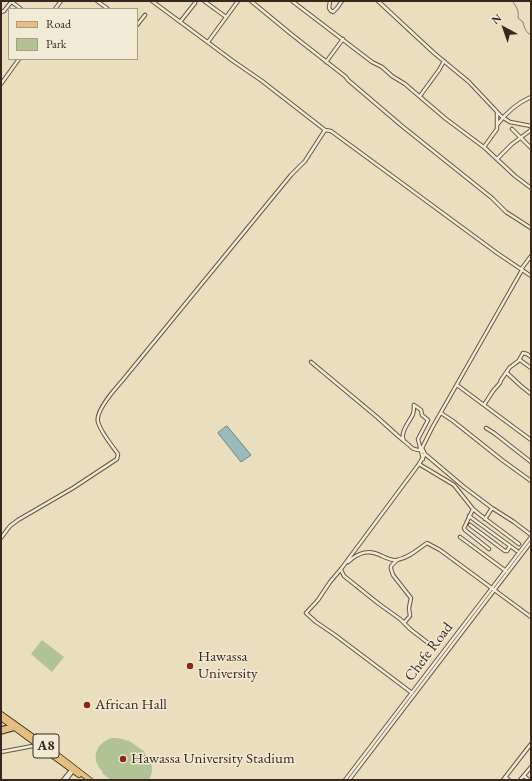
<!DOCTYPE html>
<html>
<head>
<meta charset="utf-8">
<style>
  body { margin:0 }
  #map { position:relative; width:532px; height:781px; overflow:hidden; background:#e9debe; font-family:"EB Garamond",serif }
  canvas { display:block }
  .frame { position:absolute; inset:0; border:2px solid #39271e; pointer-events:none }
  .legend { position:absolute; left:8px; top:8px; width:130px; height:52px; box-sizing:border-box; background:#f1ead5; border:1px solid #a79c8c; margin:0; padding:5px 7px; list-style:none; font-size:12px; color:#39271e }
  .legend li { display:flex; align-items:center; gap:8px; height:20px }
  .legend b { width:20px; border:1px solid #a79c8c }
  .north { position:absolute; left:484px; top:8px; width:40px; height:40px; -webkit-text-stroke:3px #f1ead5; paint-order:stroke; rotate:320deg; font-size:11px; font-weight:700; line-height:16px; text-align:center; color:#39271e }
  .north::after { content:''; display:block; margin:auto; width:14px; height:18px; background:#39271e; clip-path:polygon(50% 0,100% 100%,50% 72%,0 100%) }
</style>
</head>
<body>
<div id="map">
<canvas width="532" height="781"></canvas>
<div class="frame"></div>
<ul class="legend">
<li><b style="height:5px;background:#e4bf7f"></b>Road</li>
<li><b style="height:11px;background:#b1c295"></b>Park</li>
</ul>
<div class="north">N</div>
</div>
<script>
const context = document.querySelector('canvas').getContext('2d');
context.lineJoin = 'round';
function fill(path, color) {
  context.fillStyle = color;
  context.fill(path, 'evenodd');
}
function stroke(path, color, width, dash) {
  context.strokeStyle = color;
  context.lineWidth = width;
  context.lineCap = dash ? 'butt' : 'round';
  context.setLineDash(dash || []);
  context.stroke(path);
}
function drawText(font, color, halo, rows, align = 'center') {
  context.font = font + ' "EB Garamond",serif';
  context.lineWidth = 3;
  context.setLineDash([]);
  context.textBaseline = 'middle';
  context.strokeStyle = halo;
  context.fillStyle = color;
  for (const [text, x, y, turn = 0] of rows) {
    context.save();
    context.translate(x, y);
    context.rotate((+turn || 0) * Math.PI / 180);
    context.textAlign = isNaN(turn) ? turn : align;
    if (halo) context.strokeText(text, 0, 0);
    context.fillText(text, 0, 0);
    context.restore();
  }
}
const green = new Path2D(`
  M42,640L64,657L52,672L31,654Z
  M112,738C117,738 122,738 127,741L128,740L145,752L144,753C152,761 155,770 149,780H111L102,773L103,772C90,760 95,743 112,738Z`);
const water = new Path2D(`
  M227,426L251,455L241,462L218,433Z`);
const stream = new Path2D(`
  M512,1C517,7 519,11 518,18L523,22C524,27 526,33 531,35`);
const minor = new Path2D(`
  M97,1L108,9
  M152,1L233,61L262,81L325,130
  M204,1L226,17
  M251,1L291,34L346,77L348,80L402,126L492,198L506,212L531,228
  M292,1L372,62L382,67L392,76L405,84L446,119L485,148L515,176L531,188
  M330,1L329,8L331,11L333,12L337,8L342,1
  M378,1L434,53L469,82L502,117L510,122L531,126
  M12,2L21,9
  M55,9L61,1
  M1,12L4,11L12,1
  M180,22L195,3
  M137,25L145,15
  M208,42L238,1
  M326,62L343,39
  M1,84L19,59
  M420,96L439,70L444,61
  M497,125C506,113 517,103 531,97
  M512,129L531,148
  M484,147L497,129V113
  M497,159L512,144L531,130
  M531,256L522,268V270L432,428L422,448L425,454L464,487L492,508L514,522L531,535
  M519,360L523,353L527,354L531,357
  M311,362L377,417L397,435L404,441
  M507,373L521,386L531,394
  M457,385L531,440
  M414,405L421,410L422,415L428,420L418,439L423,459
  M414,405C414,408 414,411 413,414C410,421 399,433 404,441C406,442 407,444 409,445C412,449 415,450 420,450
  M484,405L493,391L500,383L501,380L510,367C511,367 519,360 520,360L531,368
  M441,413L453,421L502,460L531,481
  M486,428L494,433L531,462
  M419,464L454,485L473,509L479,514L519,544
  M473,509L464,528L465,530L489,549
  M469,516L517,551
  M485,519L492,508
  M470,525L505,551H507L510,546
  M460,537L506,571
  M1,538L10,526L18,520L73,488L117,459L118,454C111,444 101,433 98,422C95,411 115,389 122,381L291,175L305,161L325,130L331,131L497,253L531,276
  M397,560L391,566V569L393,575L411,598L409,608L410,616L404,623
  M348,562C359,552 369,549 382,556C387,558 392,561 397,560C409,558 418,549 427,543L440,550L531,617
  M341,570L344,576L379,604L400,619L410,629L432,646
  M412,693L335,635L316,622L306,613L318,600L330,582L341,569L419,464L425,454
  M1,752L38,745
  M524,776L529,780
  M505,777L509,780
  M63,780L72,769
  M66,780L73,771
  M345,780L531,537
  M349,780L531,542
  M503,780L531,744
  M520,780L531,767`);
const major = new Path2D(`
  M1,729L13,726
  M1,732L15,728`);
const highway = new Path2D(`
  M1,714L50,749L90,780
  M1,718L79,775`);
const markers = [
  [190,666,4,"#8f2418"],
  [87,705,4,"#8f2418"],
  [123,759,4,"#8f2418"]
];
const shields = [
  [46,746,26]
];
const shieldNames = [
  ["A8",46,746]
];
const streetNames = [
  ["Chefe Road",429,652,-53]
];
const poiNames = [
  ["Hawassa",198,657],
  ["University",198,674],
  ["African Hall",95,705],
  ["Hawassa University Stadium",131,759]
];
fill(green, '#b1c295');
fill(water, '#9bbabb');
stroke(water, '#747f7c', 1);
stroke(stream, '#747f7c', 1);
stroke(minor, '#655546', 4.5);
stroke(major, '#39271e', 5.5);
stroke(highway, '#39271e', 6);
stroke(minor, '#f1ead5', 2.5);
stroke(major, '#e4bf7f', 3.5);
stroke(highway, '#e4bf7f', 4.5);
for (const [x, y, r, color] of markers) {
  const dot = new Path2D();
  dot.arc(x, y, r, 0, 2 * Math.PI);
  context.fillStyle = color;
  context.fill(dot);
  stroke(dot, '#f1ead5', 1.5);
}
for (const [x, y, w] of shields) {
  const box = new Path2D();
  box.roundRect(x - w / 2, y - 12, w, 24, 3);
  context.fillStyle = '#f1ead5';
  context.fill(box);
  stroke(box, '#39271e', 1);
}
drawText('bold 14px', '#39271e', null, shieldNames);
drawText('15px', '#39271e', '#f1ead5', streetNames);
drawText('15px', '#39271e', '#f1ead5', poiNames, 'left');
</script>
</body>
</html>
